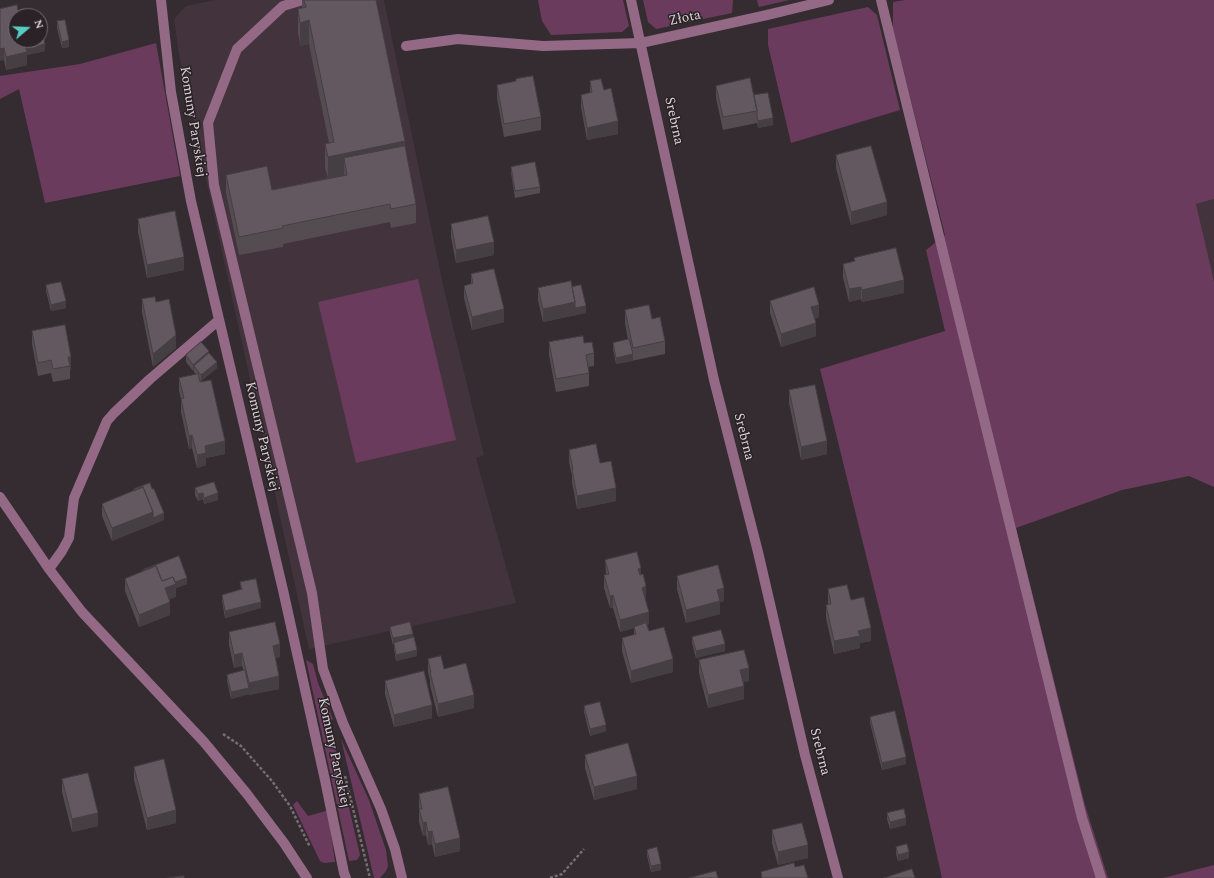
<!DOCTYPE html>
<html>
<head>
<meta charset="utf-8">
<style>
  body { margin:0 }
  #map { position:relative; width:1214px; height:878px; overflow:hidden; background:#352c31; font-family:Spectral,serif }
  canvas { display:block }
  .north { position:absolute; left:8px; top:8px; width:40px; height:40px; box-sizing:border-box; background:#2a2227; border:1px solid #716a6e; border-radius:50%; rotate:71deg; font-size:11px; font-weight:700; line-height:16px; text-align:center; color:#dbd5d8 }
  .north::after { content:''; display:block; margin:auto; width:14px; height:18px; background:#55cec6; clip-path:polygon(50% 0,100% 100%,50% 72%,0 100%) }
</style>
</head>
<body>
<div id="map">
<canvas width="1214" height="878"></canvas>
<div class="north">N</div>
</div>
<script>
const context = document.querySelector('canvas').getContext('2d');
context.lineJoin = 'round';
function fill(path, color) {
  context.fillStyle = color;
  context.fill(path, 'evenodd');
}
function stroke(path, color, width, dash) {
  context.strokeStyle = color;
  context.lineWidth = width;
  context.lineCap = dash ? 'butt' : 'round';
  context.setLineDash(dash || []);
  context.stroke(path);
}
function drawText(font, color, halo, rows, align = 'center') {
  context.font = font + ' Spectral,serif';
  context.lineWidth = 3;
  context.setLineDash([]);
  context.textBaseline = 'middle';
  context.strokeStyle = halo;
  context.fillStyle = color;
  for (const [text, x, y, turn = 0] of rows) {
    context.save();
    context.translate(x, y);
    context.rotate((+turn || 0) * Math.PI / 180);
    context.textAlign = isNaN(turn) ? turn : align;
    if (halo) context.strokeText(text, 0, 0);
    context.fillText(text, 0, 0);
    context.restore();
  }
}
const built = new Path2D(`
  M216,0H384L443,285L484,455L476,458L516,603L309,649L179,55L174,19L186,6Z
  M1214,199V281L1196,204Z`);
const green = new Path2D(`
  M538,0H623L629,26L622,32L551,35L542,21Z
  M643,0H733L732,13L656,29L648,22Z
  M757,0H789L759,7Z
  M905,0H1214V199L1196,204L1214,281V487L1189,476L1122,490L1016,528L1085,805L1108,878H942L903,705L820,369L945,331L926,250L945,235L893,29V2Z
  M868,7L877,15L900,110L791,143L768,45V29Z
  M156,43L180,176L45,203L19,89L0,99V76L80,64Z
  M418,279L456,440L356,463L318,302Z
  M306,660L313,664L318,683L333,719L325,723L333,739L360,855L357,860L349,861Z
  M341,739L369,800L386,850L388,866L386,871L380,878H374Z
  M297,801L308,816L326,811L328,812L335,862L324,863L320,861L293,805Z
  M1214,865V878H1163Z`);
const path = new Path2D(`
  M223,734L241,746L272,781L290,806L310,847
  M345,776L370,878
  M550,878L562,874L584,849`);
const minor = new Path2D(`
  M161,0L171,92L191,201L283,590L325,780L344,873L346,878
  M303,0L283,6L237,49L208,123L214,185L312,593L323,669L343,723L381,809L395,849L402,878
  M631,0L714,380L758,552L805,755L838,878
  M881,0L1082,818L1101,878
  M406,46L458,39L543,46L641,43L767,15L829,0
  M0,497L49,569L82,612L204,742L247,794L284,843L307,878
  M49,569L62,551L69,538L74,498L107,421L114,413L150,379L219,320`);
const wall = new Path2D(`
  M302,0H376L416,204V223L391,228L390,222L283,244V247L239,255L226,193V175L272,190L328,178L325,168V144L329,143L309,44L300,46L298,33V9L302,8Z
  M0,9L16,40L45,51L27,55V65L6,70L4,60Z
  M57,21L69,47L62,48L57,28Z
  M516,79L541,117V130L504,137L497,98V85L516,81Z
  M590,81L618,134L587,140L581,107V95L590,93Z
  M716,86L754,95L773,125L758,128L757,122V123L723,130L716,98Z
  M836,155L887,215L851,225L836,168Z
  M511,167L540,187V193L515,198L511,173Z
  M138,219L184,270L147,278L138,232Z
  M451,224L494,255L456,263L451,237Z
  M854,258L904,293L862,302L861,299L849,302L843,277V264L854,261Z
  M471,274L504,322L472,330L464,298V286L471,284Z
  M46,285L66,308L51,311L46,291Z
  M572,287L586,313L543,322L538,300V288Z
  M142,299L156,302L176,348L153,367L142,312Z
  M770,301L819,317L815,319L816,336L781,347L770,313Z
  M625,310L652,319L665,341V354L616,364L613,349V343L628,340L625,323Z
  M65,325L71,369L70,370V379L53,382L51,373L38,376L32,344V331Z
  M549,342L584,343L594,353V366L588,367L589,373V386L556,392L549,355Z
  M209,353L217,368L201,381L200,380L225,454L206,458V465L197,468L192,448L189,449L181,412V399L179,391V378L196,375L194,372V370L193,371L186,362V355Z
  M789,390L827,454L801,460L789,403Z
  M569,450L600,463L616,501L577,509L572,482V476L569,462Z
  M195,488L218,500L204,504L203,499L198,501L195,495Z
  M134,489L164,520L112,541L102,516V504L134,491Z
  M605,560L646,599H645L649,624L647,625L649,631L673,672L631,683L622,651V638L634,635V628L620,632L613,608H610L604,588V575H606Z
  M143,570L187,584L176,588V597L169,599L170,615L139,627L125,591V579L143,572Z
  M677,576L724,601L720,602V614L686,623L677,589Z
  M240,582L261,608L225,618L222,601V595L241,590Z
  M828,589L851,600L871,641L860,643V648L834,654L826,618V605H828Z
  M390,627L413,638L417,656L396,661L394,649V645H393L390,633Z
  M229,632L280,657L275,658L279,689L249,695V694L231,699L227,681V675L244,671L242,666L234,668L229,645Z
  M692,637L725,651L696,658L692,643Z
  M428,659L474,708L438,717L430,685V680L428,672Z
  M699,660L749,681L743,682L744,699L708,708L699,673Z
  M385,681L432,718L394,727L385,694Z
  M584,706L606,731L590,736L584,712Z
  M870,717L906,764L882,770L870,723Z
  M585,755L637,789L594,800L585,768Z
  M134,767L176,823L147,830L134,780Z
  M62,779L98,826L72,832L62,792Z
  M419,794L460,851L435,857L432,844L428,845L426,835L423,836L419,822Z
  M887,813L906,825L890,829L887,819Z
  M772,830L808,858L778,865L772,843Z
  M896,847L909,858L898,861L896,854Z
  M647,850L661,870L651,872L647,856Z`);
const shadedWall = new Path2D(`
  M309,20V44L300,46V23Z
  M69,40V47L62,48V42Z
  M45,44V51L27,55V65L6,70V57L25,49Z
  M4,48V60L0,61V49Z
  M773,118V125L758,128V121Z
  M618,121V134L587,140V128Z
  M405,141V165L347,175L344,158V178L328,181V157Z
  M887,202V215L851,225V212Z
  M494,242V255L456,263V250Z
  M184,257V270L147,278V265Z
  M904,280V293L862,302V290Z
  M861,287V299L849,302V289Z
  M66,301V308L51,311V305Z
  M575,302L586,306V313L543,322V309Z
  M819,305V317L811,320V307Z
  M504,309V322L472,330V317Z
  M816,323V336L781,347V334Z
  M176,335V348L153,367V354Z
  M209,351V358L194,366V370L193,371V365Z
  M633,354V361L616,364V358Z
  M68,357H71V369L70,370Z
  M217,362V368L201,381V375Z
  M192,435V448L189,449V436Z
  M225,441V454L206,458V465L197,468V455L205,446Z
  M827,441V454L801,460V447Z
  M616,488V501L577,509V496Z
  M203,493V499L198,501V494Z
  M218,493V500L204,504V498Z
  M153,512L164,513V520L112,541V528Z
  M641,568V581L638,569Z
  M187,578V584L176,588V597L165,601L162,587Z
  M646,586V599L642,600V588Z
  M724,588V601L720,602V614L686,623V610L717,590Z
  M613,595V608H610V596Z
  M170,602V615L139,627V615Z
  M261,602V608L225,618V611Z
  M649,612V624L635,628L634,627V628L620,632V620Z
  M871,628V641L860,643V648L834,654V641L858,631Z
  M413,634V640L394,643V645H393V638Z
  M280,644V657L273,659V646Z
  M725,644V651L696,658V651Z
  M417,650V656L396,661V655Z
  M242,653V666L234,668V655Z
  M673,659V672L631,683V671Z
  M749,668V681L740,683V670Z
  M279,676V689L249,695V683Z
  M744,686V699L708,708V695Z
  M249,688V694L231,699V692Z
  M474,695V708L438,717V704Z
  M432,705V718L394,727V715Z
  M606,725V731L590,736V729Z
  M906,757V764L882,770V763Z
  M637,776V789L594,800V787Z
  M176,810V823L147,830V818Z
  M98,813V826L72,832V819Z
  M906,818V825L890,829V822Z
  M426,822V835L423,836V823Z
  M432,831V844L428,845V832Z
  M460,838V851L435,857V844Z
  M808,845V858L778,865V852Z
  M909,852V858L898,861V855Z
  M661,864V870L651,872V866Z`);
const building = new Path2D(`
  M304,0H376L405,141L328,157L325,144L334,142L309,20L300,23L298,9L306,7Z
  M17,5L19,16H16V40H24L27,52L6,57L4,48L0,49V9Z
  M65,20L69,40L62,42L57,21Z
  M40,27H41L45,44L26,49L24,40H40Z
  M533,76L541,117L504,124L497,85L516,81V79Z
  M750,78L757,111L723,117L716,86Z
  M601,79L604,90L611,88L618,121L587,128L581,95L592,92L590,81Z
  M768,93L773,118L758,121L757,116V111L754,95Z
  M405,146L416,204L391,209L390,204L282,226L283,228L239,237L226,175L267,166L272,190L347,175L344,158Z
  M871,146L887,202L851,212L836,155Z
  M535,162L540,187L515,191L511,167Z
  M175,211L184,257L147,265L138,219Z
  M488,216L494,242L456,250L451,224Z
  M896,248L904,280L862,290L861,287L849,289L843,264L855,261L854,258Z
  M494,269L504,309L472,317L464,286L473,283L471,274Z
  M571,281L575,302L543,309L538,288Z
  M61,282L66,301L51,305L46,285Z
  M581,285L586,306L575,308V302L572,287Z
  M814,287L819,305L811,307L816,323L781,334L770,301Z
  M155,297L156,302L169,299L176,335L153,354L142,299Z
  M649,305L652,319L660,317L665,341L633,348L625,310Z
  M65,325L71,357H68L70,366L53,369L51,360L38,363L32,331Z
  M583,336L584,343L592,342L594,353L586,355L589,373L556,379L549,342Z
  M629,339L633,354L616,358L613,343Z
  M201,342L209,351L193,365L186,355Z
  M209,353L217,362L201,375L194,366Z
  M198,374L200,382L211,380L225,441L205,446L206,453L197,455L192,435L189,436L181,399L184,398L179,378Z
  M815,385L827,441L801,447L789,390Z
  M596,444L600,463L611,461L616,488L577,496L572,469H573L569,450Z
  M214,482L218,493L204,498L203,493L198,494L195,488Z
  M150,483L152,489H154L164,513L153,518V512L143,487L134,491V489Z
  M143,487L153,512L112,528L102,504Z
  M637,552L641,568L638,569L640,575L643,574L646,586L642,588L649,612L620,620L613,595L610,596L604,575L609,574L605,560Z
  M179,556L187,578L175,582L173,577L162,581L156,566L143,571V570Z
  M718,565L724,588L717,590L720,601L686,610L677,576Z
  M156,566L162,581L173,577L176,584L165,588L170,602L139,615L125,579Z
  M256,579L261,602L225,611L222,595L242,589L240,582Z
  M847,585L851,600L864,597L871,628L858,631L860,636L834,641L826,605L831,604L828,589Z
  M275,622L280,644L273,646L279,676L249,683L242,653L234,655L229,632Z
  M410,622L413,634L393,638L390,627Z
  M646,623L649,631L664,627L673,659L631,671L622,638L636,634L634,627Z
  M721,630L725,644L696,651L692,637Z
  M414,637L417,650L396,655L394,643Z
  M744,650L749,668L740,670L744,686L708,695L699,660Z
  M441,656L444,669L466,663L474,695L438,704L430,672H431L428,659Z
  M245,670L249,688L231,692L227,675Z
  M424,671L432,705L394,715L385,681Z
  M600,702L606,725L590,729L584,706Z
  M895,711L906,757L882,763L870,717Z
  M628,743L637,776L594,787L585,755Z
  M164,759L176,810L147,818L134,767Z
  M88,773L98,813L72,819L62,779Z
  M448,787L460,838L435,844L432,831L428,832L426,822L423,823L419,809H422L419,794Z
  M904,809L906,818L890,822L887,813Z
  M802,823L808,845L778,852L772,830Z
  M907,844L909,852L898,855L896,847Z
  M657,847L661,864L651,866L647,850Z
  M794,863L795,867L804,865L808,878H762L761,872Z
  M912,869L915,878H884Z
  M716,871L718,878H689Z
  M184,876V878H168Z`);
const streetNames = [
  ["Złota",685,19,-12],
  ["Srebrna",673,121,78],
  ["Komuny Paryskiej",192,122,81],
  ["Komuny Paryskiej",261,437,77],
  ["Srebrna",743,437,76],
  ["Srebrna",819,752,76],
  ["Komuny Paryskiej",333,753,78]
];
fill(built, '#42333d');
fill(green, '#6a3b5c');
stroke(path, '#766e72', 2.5, [3, 2]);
stroke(minor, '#946986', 10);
fill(wall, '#554c52');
fill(shadedWall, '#453e42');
fill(building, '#63585f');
stroke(building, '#453e42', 1);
drawText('14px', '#dbd5d8', '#2a2227', streetNames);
</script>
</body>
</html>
